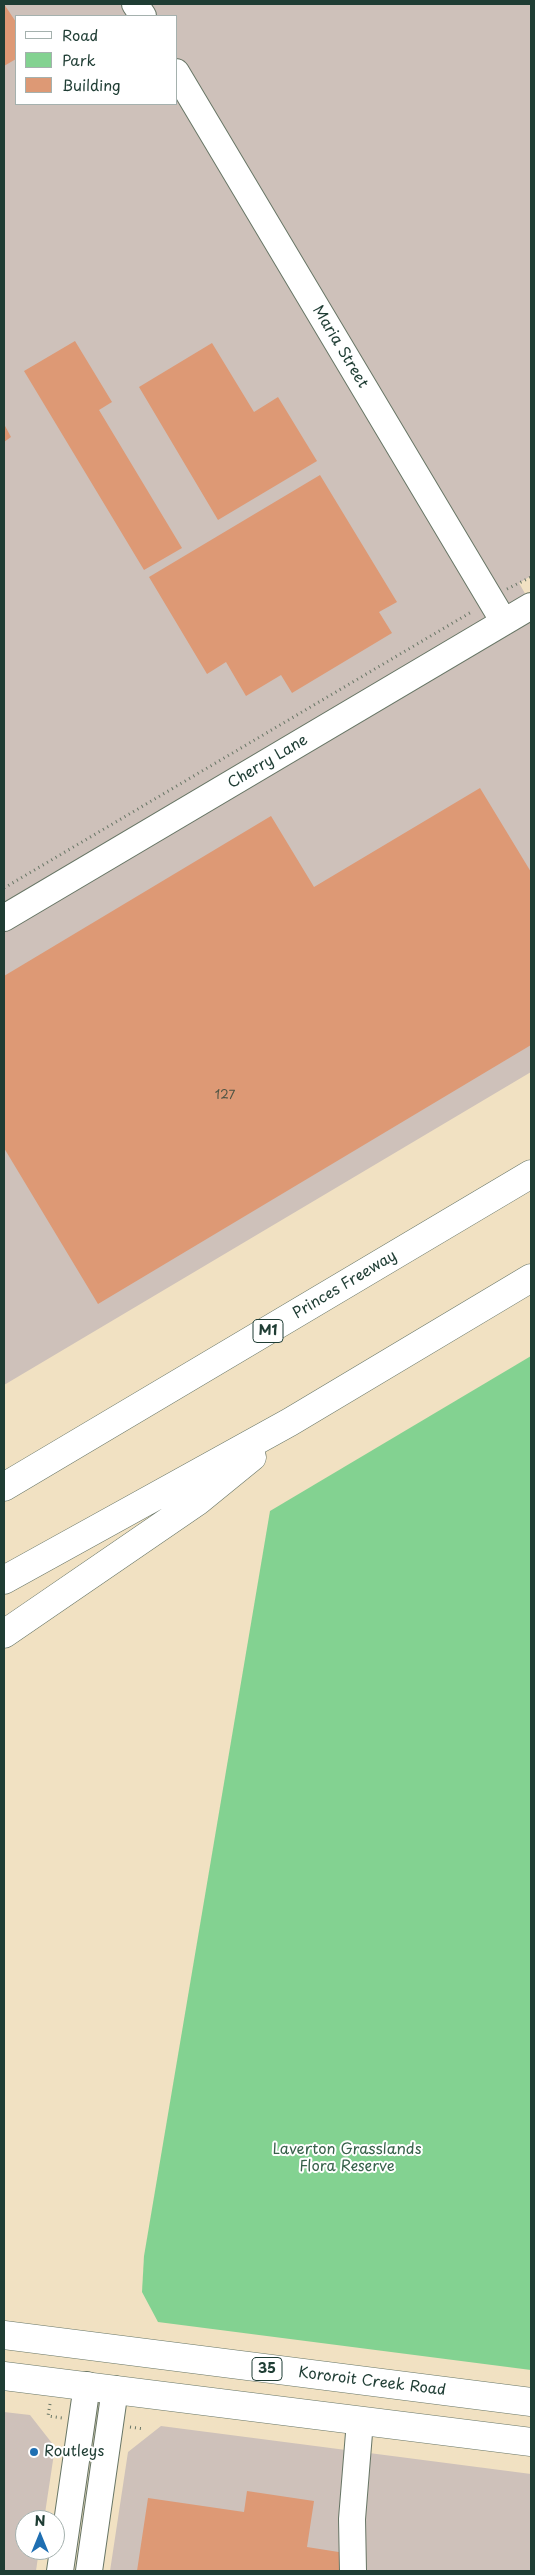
<!DOCTYPE html>
<html>
<head>
<meta charset="utf-8">
<style>
  body { margin:0 }
  #map { position:relative; width:535px; height:2575px; overflow:hidden; background:#f1e1c2; font-family:"Playpen Sans",sans-serif }
  canvas { display:block }
  .frame { position:absolute; inset:0; border:5px solid #1f3d34; pointer-events:none }
  .legend { position:absolute; left:15px; top:15px; width:162px; height:90px; box-sizing:border-box; background:#fff; border:1px solid #a5b1ae; margin:0; padding:6px 9px; list-style:none; font-size:15px; color:#1f3d34 }
  .legend li { display:flex; align-items:center; gap:10px; height:25px }
  .legend b { width:25px; border:1px solid #a5b1ae }
  .north { position:absolute; left:15px; top:2510px; width:50px; height:50px; box-sizing:border-box; background:#fff; border:1px solid #a5b1ae; border-radius:50%; rotate:0deg; font-size:14px; font-weight:700; line-height:20px; text-align:center; color:#1f3d34 }
  .north::after { content:''; display:block; margin:auto; width:18px; height:22px; background:#1f6fb2; clip-path:polygon(50% 0,100% 100%,50% 72%,0 100%) }
</style>
</head>
<body>
<div id="map">
<canvas width="535" height="2575"></canvas>
<div class="frame"></div>
<ul class="legend">
<li><b style="height:6px;background:#fff"></b>Road</li>
<li><b style="height:14px;background:#83d291"></b>Park</li>
<li><b style="height:14px;background:#dd9975"></b>Building</li>
</ul>
<div class="north">N</div>
</div>
<script>
const context = document.querySelector('canvas').getContext('2d');
context.lineJoin = 'round';
function fill(path, color) {
  context.fillStyle = color;
  context.fill(path, 'evenodd');
}
function stroke(path, color, width, dash) {
  context.strokeStyle = color;
  context.lineWidth = width;
  context.lineCap = dash ? 'butt' : 'round';
  context.setLineDash(dash || []);
  context.stroke(path);
}
function drawText(font, color, halo, rows, align = 'center') {
  context.font = font + ' "Playpen Sans",sans-serif';
  context.lineWidth = 4;
  context.setLineDash([]);
  context.textBaseline = 'middle';
  context.strokeStyle = halo;
  context.fillStyle = color;
  for (const [text, x, y, turn = 0] of rows) {
    context.save();
    context.translate(x, y);
    context.rotate((+turn || 0) * Math.PI / 180);
    context.textAlign = isNaN(turn) ? turn : align;
    if (halo) context.strokeText(text, 0, 0);
    context.fillText(text, 0, 0);
    context.restore();
  }
}
const industrial = new Path2D(`
  M4,4H531V576L519,583L531,604V1072L4,1385ZM16,16H176V104H16Z
  M4,2412L30,2415L55,2447L44,2520H25V2550H39L36,2571H4Z
  M161,2426L531,2474V2571H110L128,2452Z`);
const green = new Path2D(`
  M531,1356V2370L158,2322L142,2292L144,2256L270,1511Z`);
const building = new Path2D(`
  M4,4L16,22V59L4,66Z
  M75,341L112,402L99,410L182,548L144,570L24,371Z
  M212,343L254,412L278,397L317,461L218,520L139,387Z
  M4,424L11,437L4,442Z
  M320,475L397,602L379,612L392,633L292,693L281,675L246,696L226,662L207,674L149,577Z
  M480,788L531,872V1045L98,1304L4,1148V976L271,816L314,887Z
  M247,2491L314,2501L307,2547L345,2553L342,2571H137L148,2498L244,2512Z`);
const path = new Path2D(`
  M507,589L531,577
  M4,888L473,611
  M50,2404L48,2416L62,2418
  M130,2427L144,2429`);
const minor = new Path2D(`
  M135,4L143,16
  M176,72L504,622
  M4,918L531,606
  M60,2571L87,2385
  M89,2571L115,2389
  M353,2571L352,2519L360,2421`);
const major = new Path2D(`
  M4,2335L531,2402
  M4,2376L531,2442`);
const highway = new Path2D(`
  M4,1487L531,1174
  M4,1580L290,1422L531,1278
  M4,1634L198,1501L252,1457`);
const markers = [
  [34,2452,5,"#1f6fb2"]
];
const numberNames = [
  ["127",225,1096]
];
const shields = [
  [268,1331,30],
  [267,2369,30]
];
const shieldNames = [
  ["M1",268,1331],
  ["35",267,2369]
];
const streetNames = [
  ["Maria Street",340,347,59],
  ["Cherry Lane",268,762,-31],
  ["Princes Freeway",345,1285,-31],
  ["Kororoit Creek Road",372,2382,7]
];
const parkNames = [
  ["Laverton Grasslands",347,2150],
  ["Flora Reserve",347,2167]
];
const poiNames = [
  ["Routleys",44,2452]
];
fill(industrial, '#cec1ba');
fill(green, '#83d291');
fill(building, '#dd9975');
stroke(minor, '#687666', 28);
stroke(major, '#687666', 29);
stroke(highway, '#687666', 29);
stroke(path, '#687666', 3, [1, 4]);
stroke(minor, '#fff', 26);
stroke(major, '#fff', 28);
stroke(highway, '#fff', 28);
for (const [x, y, r, color] of markers) {
  const dot = new Path2D();
  dot.arc(x, y, r, 0, 2 * Math.PI);
  context.fillStyle = color;
  context.fill(dot);
  stroke(dot, '#fff', 2);
}
drawText('12px', '#4e5444', null, numberNames);
for (const [x, y, w] of shields) {
  const box = new Path2D();
  box.roundRect(x - w / 2, y - 11.5, w, 23, 4);
  context.fillStyle = '#fff';
  context.fill(box);
  stroke(box, '#1f3d34', 1);
}
drawText('bold 14px', '#1f3d34', null, shieldNames);
drawText('15px', '#1f3d34', '#fff', streetNames);
drawText('15px', '#38624b', '#fff', parkNames);
drawText('15px', '#1f3d34', '#fff', poiNames, 'left');
</script>
</body>
</html>
